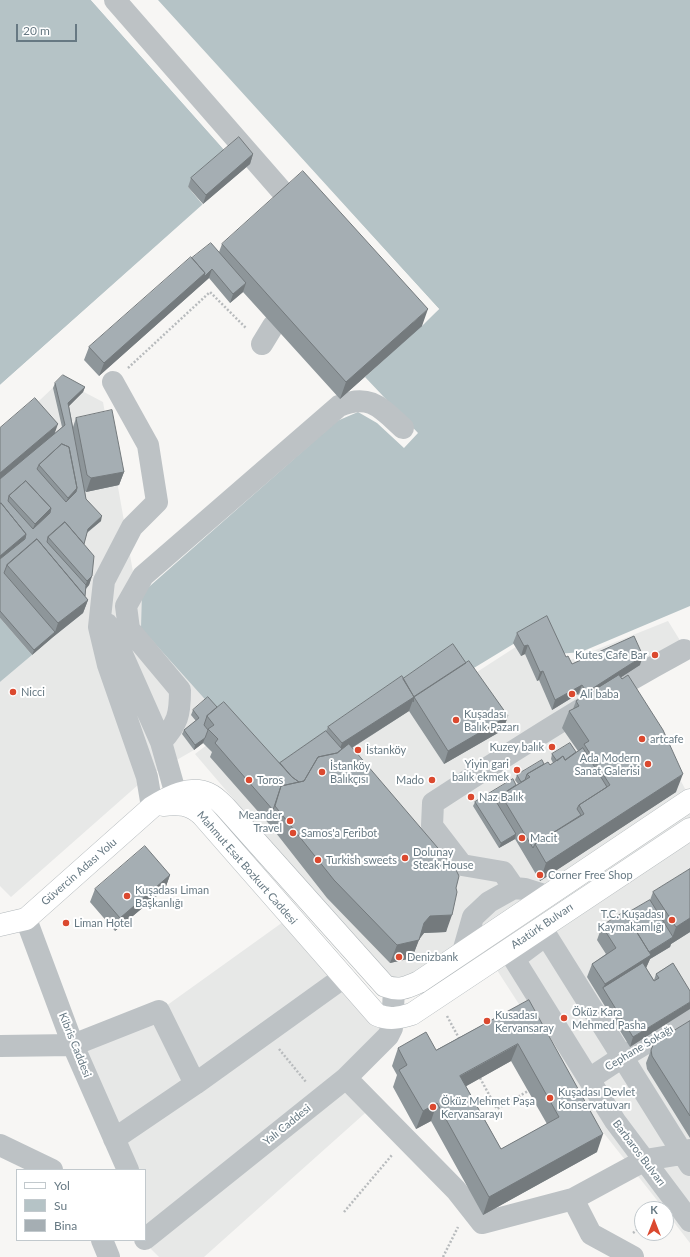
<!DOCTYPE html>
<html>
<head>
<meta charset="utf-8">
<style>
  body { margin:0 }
  #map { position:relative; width:690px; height:1257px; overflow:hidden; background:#f7f6f4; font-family:Lato,sans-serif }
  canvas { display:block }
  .legend { position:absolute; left:16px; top:1169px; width:130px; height:72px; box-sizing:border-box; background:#fff; border:1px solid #c2c9cd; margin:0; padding:5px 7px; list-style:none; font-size:12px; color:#677983 }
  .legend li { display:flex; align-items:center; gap:8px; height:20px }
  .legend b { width:20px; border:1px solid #c2c9cd }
  .north { position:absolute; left:634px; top:1201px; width:40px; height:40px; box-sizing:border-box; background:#fff; border:1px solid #c2c9cd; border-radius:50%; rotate:0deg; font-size:11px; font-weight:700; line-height:16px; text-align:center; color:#677983 }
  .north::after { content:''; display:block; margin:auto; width:14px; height:18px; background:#db492f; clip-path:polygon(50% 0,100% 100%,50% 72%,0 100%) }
  .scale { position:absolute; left:16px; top:24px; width:61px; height:18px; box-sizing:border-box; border:2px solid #677983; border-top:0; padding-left:5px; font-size:12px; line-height:14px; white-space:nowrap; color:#677983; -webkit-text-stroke:3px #fff; paint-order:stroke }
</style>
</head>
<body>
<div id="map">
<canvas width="690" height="1257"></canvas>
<ul class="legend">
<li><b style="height:5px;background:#fff"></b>Yol</li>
<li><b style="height:11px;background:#b5c3c6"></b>Su</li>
<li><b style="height:11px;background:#a5aeb3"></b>Bina</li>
</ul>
<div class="north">K</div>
<div class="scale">20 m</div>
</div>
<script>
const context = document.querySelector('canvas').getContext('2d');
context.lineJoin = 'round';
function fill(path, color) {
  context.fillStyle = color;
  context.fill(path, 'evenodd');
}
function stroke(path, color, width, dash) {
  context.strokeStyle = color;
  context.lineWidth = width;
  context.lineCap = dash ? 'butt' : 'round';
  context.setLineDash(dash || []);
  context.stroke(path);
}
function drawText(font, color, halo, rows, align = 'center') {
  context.font = font + ' Lato,sans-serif';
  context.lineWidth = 4;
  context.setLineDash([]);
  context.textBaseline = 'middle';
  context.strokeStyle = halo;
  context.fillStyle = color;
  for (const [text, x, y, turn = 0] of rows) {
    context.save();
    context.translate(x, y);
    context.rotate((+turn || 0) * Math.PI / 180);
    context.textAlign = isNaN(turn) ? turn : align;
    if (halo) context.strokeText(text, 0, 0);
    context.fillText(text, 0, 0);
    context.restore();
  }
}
const built = new Path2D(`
  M61,380L103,402L133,572L219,716L209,739L194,750L147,777L11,897L0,886V682L32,655L0,618V438Z
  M668,621L689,655L632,690L690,798V1243L666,1212V1209H664L595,1122L475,936L394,987L195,754L225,731L463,681L542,630L568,661Z
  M290,917L388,1036L346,1078L373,1106L204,1257H159L143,1241L145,1240V1170H128L73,1045L159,1011Z`);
const water = new Path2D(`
  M0,0H91L227,153L203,204L0,385Z
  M156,0H690V606L581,652L558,654L543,626L464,674L273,775L141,628L142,593L337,421L358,412L377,423L404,448L418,433L365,377L439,309Z
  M0,618L32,655L0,682Z`);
const pier = new Path2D(`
  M91,0H94L229,154L191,188L204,203V206L0,387V385L203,205L188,187L227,153Z
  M154,0H158L439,309L422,326L420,324L436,309Z`);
const path = new Path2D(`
  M128,368L210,292L246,328
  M447,1016L460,1040
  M279,1049L306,1082
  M480,1078L497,1109L528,1091
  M344,1212L392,1155
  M633,1233L642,1226
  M443,1257L458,1227`);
const minor = new Path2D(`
  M115,0L287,197
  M262,344L273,326
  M113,382L148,445L157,502L132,527L104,581L99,627L108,665L147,777L152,807
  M107,624L122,654L161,742L176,795
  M161,742C178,723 180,715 180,690L129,629L126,606L143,576L339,406C370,393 381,408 403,428
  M514,888L503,872L462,865L432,826L433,803C516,749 597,697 684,650
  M26,919L73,1045L128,1170
  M463,952L473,917L489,902L514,888L525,889L547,896
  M0,1046L73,1045L159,1011L195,1084
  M346,1078L456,1190L482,1223L573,1199
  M589,1079L621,1058L690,1017
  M114,1139L195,1084L344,977
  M0,1145L52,1170
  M690,1165L546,935L514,959L615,1121L690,1221
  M145,1239L346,1078L388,1036L392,1028L394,989
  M102,1240L109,1257
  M633,1257L591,1234L573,1199L645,1160L682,1154L690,1150`);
const major = new Path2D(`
  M163,805C179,803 190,804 202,815L377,1015C389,1020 399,1018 412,1014L690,829
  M0,925L26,919L152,807C168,797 190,785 209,794C216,797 221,803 226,808L385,986C399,991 406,988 419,982L690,800`);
const wall = new Path2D(`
  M253,154L250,164L203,204L188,187L191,178Z
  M222,244L422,326L340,399L243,292L230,303L209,278L99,376L84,360L89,347L192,258L219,252Z
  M55,383L85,387L83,392L69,406L73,427L76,418L124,472L119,485L86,492L85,491L86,499L101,521L87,533L84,544L92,576L89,585L86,589L85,596L88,600L83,613L53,637L32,655L0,618V428L55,433L62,427L53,388Z
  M517,633L566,657L572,664L640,665L621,677L676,792L540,881L515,839L499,848L473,806L475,802L518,784L515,780L517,775L544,764L550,765L553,763L551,759L552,754L576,752L578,751L562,728L569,711L573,709L576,701L581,698L578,694L552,710L539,680L537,681L525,654L521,656L513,643Z
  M466,663L508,716L503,730L444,764L409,711L352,748L456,888L446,932L424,933L419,939L412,958L390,963L327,898L269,824L210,757L212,752L203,743L194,750L182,734L184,730L196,721L191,715L193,710L217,707L280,763L326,731L328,727L403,679Z
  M690,869V932L671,944L670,947L650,959L646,968L654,980L656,974L673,963L630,1047L587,977L592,964L606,954L597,940L602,926L626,914L650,900L653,892Z
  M170,875L165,889L115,931L90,902L95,889Z
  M529,1000L597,1152L483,1215L431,1121L416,1129L393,1087L397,1075L392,1066L398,1048L436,1050ZM511,1061L547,1124L501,1149L466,1086Z
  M690,1021V1138L647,1069L646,1063L651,1050Z`);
const shadedWall = new Path2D(`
  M253,154L250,164L203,204L206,195Z
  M212,269L209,278L99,376L104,363L205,273Z
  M246,283L243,292L230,303L233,294Z
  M428,309L422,326L340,399L346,382Z
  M85,387L83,392L67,408L68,403Z
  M58,424L53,438L0,483V473Z
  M124,472L119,485L86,492L91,478Z
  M77,488L74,497L64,507L68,498Z
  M51,508L48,518L31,533L35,524Z
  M102,516L101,521L86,533L88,529Z
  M26,534L23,543L0,563V556Z
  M92,576L89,585L84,590L87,581Z
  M88,600L83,613L53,637L32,655L34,650L55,632L58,623Z
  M528,645L525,654L521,656L524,646Z
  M643,656L640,665L600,691L598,688L596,693L583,701L587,692Z
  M543,671L539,680L537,681L540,672Z
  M582,685L578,694L552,710L555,700Z
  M414,697L409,711L337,757L342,743Z
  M508,716L503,730L444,764L448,751Z
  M205,738L203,743L194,750L195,745Z
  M683,774L676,792L540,881L546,863Z
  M516,834L515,839L499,848L501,843Z
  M170,875L165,889L115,931L120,918Z
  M452,915L446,932L424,933L418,941L424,923L430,916Z
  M690,918V932L671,944L670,947L650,959L646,968L603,988L605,984L646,954L672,938L676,927Z
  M419,940L412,958L390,963L397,945Z
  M690,1002V1009L630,1047L633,1037Z
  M518,1044L511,1061L454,1093L460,1076Z
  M437,1103L431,1121L416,1129L423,1111Z
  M603,1134L597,1152L483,1215L489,1197Z`);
const building = new Path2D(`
  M239,137L253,154L206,195L191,178Z
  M303,171L428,309L346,382L222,244Z
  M211,243L246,283L233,294L212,269L204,277L205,273L192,258Z
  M191,257L205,273L104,363L89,347Z
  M63,375L85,387L68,403L86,499L102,516L88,529L84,544L65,522L48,537L47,542L86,585L85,596L37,539L7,565L4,573L55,632L34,650L0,611V559L25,539L26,534L1,503L0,504V479L65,425L55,383ZM62,444L69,447L77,488L76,492L66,502L37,469L39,465ZM26,481L51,508L50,513L33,529L8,501L9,496Z
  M35,398L58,424L0,473V428Z
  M112,410L124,472L91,478L87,475L76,418Z
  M62,444L69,447L77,488L68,498L39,465Z
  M26,481L51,508L35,524L9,496Z
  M1,503L26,534L0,556V504Z
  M65,522L94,556L92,576L87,581L48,537Z
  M37,539L88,600L58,623L7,565Z
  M547,616L566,657L568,656L572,664L634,636L643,656L587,692L582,685L555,700L543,671L540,672L528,645L524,646L517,633Z
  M453,644L466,663L414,697L413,702L414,697L403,679Z
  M469,661L508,716L448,751L414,697Z
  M619,675L622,679L628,675L663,730L683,774L546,863L535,844L584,814L579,805L610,785L584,744L589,741L569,711L579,706L576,701L588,693L592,697L600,691L598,688Z
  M402,676L414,697L342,743L328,727Z
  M208,697L217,707L207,716L204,725L208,730L205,738L195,745L184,730L199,718L193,710Z
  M224,702L292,777L299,782L281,786L273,810L215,743L218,739L208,729L214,725L207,716Z
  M326,731L342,749L337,753L318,757L304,781L299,782L292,777L280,763Z
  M570,743L576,752L565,760L563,756L557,761L552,754Z
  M349,744L455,868L459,876L456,888L457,892L452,915L430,916L424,923L419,940L397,945L334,880L275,806L281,786L304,781L318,757L337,753Z
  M583,748L607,787L579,805L577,809L581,815L535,844L533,848L501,795L530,777L527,774L548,762L550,765L563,756L565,760Z
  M542,760L544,764L527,774L525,780L521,782L517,775Z
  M513,779L516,785L501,795L497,803L516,834L501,843L475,802Z
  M145,846L170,875L120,918L95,889Z
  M690,869V918L676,927L653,892Z
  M650,900L673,937L649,952L626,914Z
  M624,912L651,955L605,984L592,964L616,948L602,926Z
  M643,963L654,981L659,978L656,974L673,963L690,991V1002L633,1037L603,988Z
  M529,1000L603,1134L489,1197L437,1103L423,1111L399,1070L407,1065L398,1048L426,1032L436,1050ZM518,1044L559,1117L501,1149L460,1076Z
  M690,1021V1116L652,1056L651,1050L654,1043Z`);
const markers = [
  [655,655,4,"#db492f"],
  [13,692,4,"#db492f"],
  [572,694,4,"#db492f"],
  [456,720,4,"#db492f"],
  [642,739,4,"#db492f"],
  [552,747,4,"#db492f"],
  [358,750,4,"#db492f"],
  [648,764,4,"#db492f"],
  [517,770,4,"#db492f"],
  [322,772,4,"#db492f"],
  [249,780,4,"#db492f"],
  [432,780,4,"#db492f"],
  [471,797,4,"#db492f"],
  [290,821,4,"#db492f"],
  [293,833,4,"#db492f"],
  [522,838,4,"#db492f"],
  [405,858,4,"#db492f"],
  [318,860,4,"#db492f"],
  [540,875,4,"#db492f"],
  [127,896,4,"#db492f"],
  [672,920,4,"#db492f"],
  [66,923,4,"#db492f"],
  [399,957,4,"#db492f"],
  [564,1018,4,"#db492f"],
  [487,1021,4,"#db492f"],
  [550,1098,4,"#db492f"],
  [433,1107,4,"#db492f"]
];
const poiNames = [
  ["Kutes Cafe Bar",647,655,"right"],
  ["Nicci",21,692],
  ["Ali baba",580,694],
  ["Kuşadası",464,714],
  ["Balık Pazarı",464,727],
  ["artcafe",650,739],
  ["Kuzey balık",544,747,"right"],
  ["İstanköy",366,750],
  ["Ada Modern",640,758,"right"],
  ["Sanat Galerisi",640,771,"right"],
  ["Yiyin gari",509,764,"right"],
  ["balık ekmek",509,777,"right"],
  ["İstanköy",330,766],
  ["Balıkçısı",330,779],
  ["Toros",257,780],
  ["Mado",424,780,"right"],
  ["Naz Balık",479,797],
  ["Meander",282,815,"right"],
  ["Travel",282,828,"right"],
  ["Samos'a Feribot",301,833],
  ["Macit",530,838],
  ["Dolunay",413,852],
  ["Steak House",413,865],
  ["Turkish sweets",326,860],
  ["Corner Free Shop",548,875],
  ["Kuşadası Liman",135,890],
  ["Başkanlığı",135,903],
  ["T.C. Kuşadası",664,914,"right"],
  ["Kaymakamlığı",664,927,"right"],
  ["Liman Hotel",74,923],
  ["Denizbank",407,957],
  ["Öküz Kara",572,1012],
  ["Mehmed Pasha",572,1025],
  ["Kusadası",495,1015],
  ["Kervansaray",495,1028],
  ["Kuşadası Devlet",558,1092],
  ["Konservatuvarı",558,1105],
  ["Öküz Mehmet Paşa",441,1101],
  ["Kervansarayı",441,1114]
];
const streetNames = [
  ["Mahmut Esat Bozkurt Caddesi",247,868,49],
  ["Güvercin Adası Yolu",79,872,-41],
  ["Atatürk Bulvarı",542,926,-34],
  ["Kibris Caddesi",75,1045,68],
  ["Cephane Sokağı",639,1048,-31],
  ["Yalı Caddesi",287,1125,-39],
  ["Barbaros Bulvarı",639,1153,53]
];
fill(built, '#e7e8e7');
fill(water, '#b5c3c6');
fill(pier, '#f7f6f4');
stroke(major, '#b1b7ba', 23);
stroke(path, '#b8bbbd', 2.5, [2, 2]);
stroke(minor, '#bdc2c5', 22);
stroke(major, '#fff', 22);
fill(wall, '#8e969a');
fill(shadedWall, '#747a7d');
fill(building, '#a5aeb3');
stroke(building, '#747a7d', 1);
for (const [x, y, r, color] of markers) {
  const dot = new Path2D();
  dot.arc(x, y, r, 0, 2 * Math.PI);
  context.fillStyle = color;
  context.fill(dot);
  stroke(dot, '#fff', 1.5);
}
drawText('11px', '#677983', '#fff', poiNames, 'left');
drawText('11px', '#677983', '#fff', streetNames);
</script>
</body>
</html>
